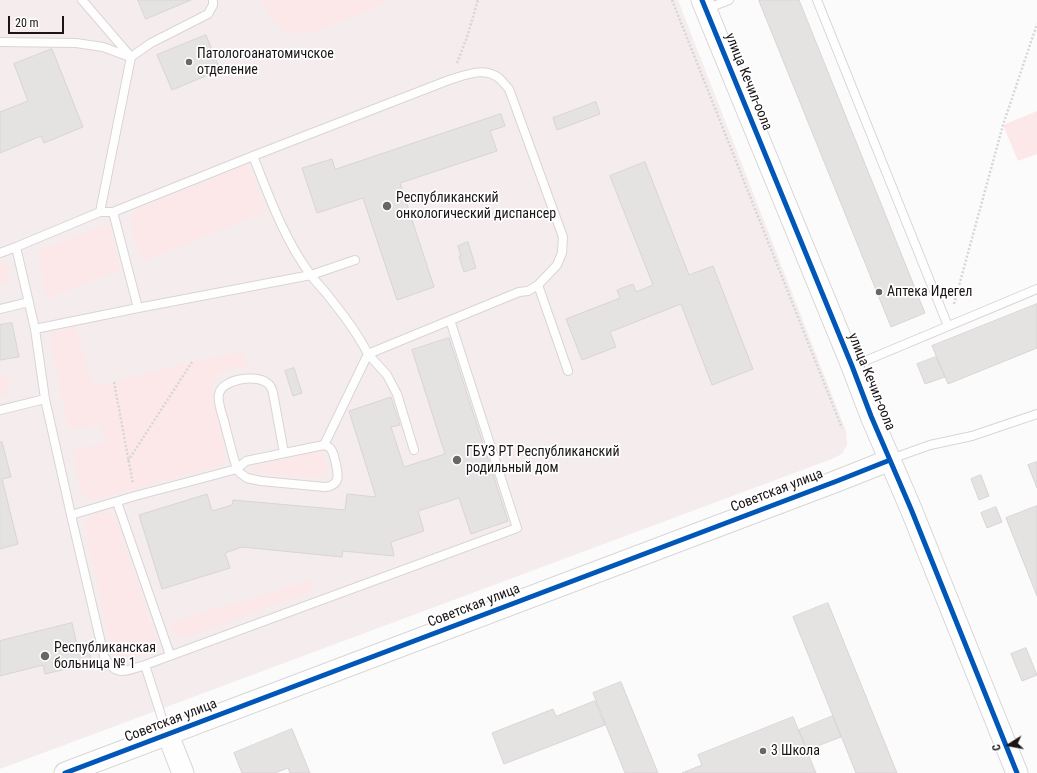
<!DOCTYPE html>
<html>
<head>
<meta charset="utf-8">
<style>
  body { margin:0 }
  #map { position:relative; width:1037px; height:773px; overflow:hidden; background:#fcfbfb; font-family:"Roboto Condensed",sans-serif }
  canvas { display:block }
  .north { position:absolute; left:989px; top:725px; width:40px; height:40px; -webkit-text-stroke:3px #fff; paint-order:stroke; rotate:259deg; font-size:11px; font-weight:700; line-height:16px; text-align:center; color:#1b1516 }
  .north::after { content:''; display:block; margin:auto; width:14px; height:18px; background:#1b1516; clip-path:polygon(50% 0,100% 100%,50% 72%,0 100%) }
  .scale { position:absolute; left:8px; top:16px; width:56px; height:18px; box-sizing:border-box; border:2px solid #1b1516; border-top:0; padding-left:5px; font-size:12px; line-height:14px; white-space:nowrap; color:#1b1516; -webkit-text-stroke:3px #fff; paint-order:stroke }
</style>
</head>
<body>
<div id="map">
<canvas width="1037" height="773"></canvas>
<div class="north">С</div>
<div class="scale">20 m</div>
</div>
<script>
const context = document.querySelector('canvas').getContext('2d');
context.lineJoin = 'round';
function fill(path, color) {
  context.fillStyle = color;
  context.fill(path, 'evenodd');
}
function stroke(path, color, width, dash) {
  context.strokeStyle = color;
  context.lineWidth = width;
  context.lineCap = dash ? 'butt' : 'round';
  context.setLineDash(dash || []);
  context.stroke(path);
}
function drawText(font, color, halo, rows, align = 'center') {
  context.font = font + ' "Roboto Condensed",sans-serif';
  context.lineWidth = 3.5;
  context.setLineDash([]);
  context.textBaseline = 'middle';
  context.strokeStyle = halo;
  context.fillStyle = color;
  for (const [text, x, y, turn = 0] of rows) {
    context.save();
    context.translate(x, y);
    context.rotate((+turn || 0) * Math.PI / 180);
    context.textAlign = isNaN(turn) ? turn : align;
    if (halo) context.strokeText(text, 0, 0);
    context.fillText(text, 0, 0);
    context.restore();
  }
}
const built = new Path2D(`
  M0,0H678L846,431L847,445L842,454L832,459L0,769Z`);
const green = new Path2D(`
  M262,0H392L365,12L308,34L286,32L271,18Z
  M1037,111V154L1018,161L1003,125Z
  M247,166L250,170L263,203L264,210L260,214L150,259L143,260L139,255L130,221L131,214L138,209L241,167Z
  M109,223L120,270L46,299L38,251Z
  M0,262C9,263 10,273 9,281L5,284L0,285Z
  M76,327L91,381L99,385L114,382L192,362L243,351L248,368C229,370 218,367 211,387L226,456L222,465L99,499H88L80,490L73,450L107,443L100,424L69,429L49,334Z
  M0,376H10L8,395L0,394Z
  M322,450L328,470L321,477L314,478L257,472L250,470L252,467Z
  M98,512L109,514L116,519L156,639L151,648L145,653L126,660L120,659L112,653L85,525L90,517Z
  M316,579L311,592L184,638L175,633L171,626V622Z`);
const building = new Path2D(`
  M138,0H191L146,19Z
  M762,0H799L925,313L891,327L759,1Z
  M206,35L220,70L172,90L157,55Z
  M52,49L83,127L44,143L41,136L0,153V112L28,101L14,64Z
  M596,102L600,114L557,130L553,118Z
  M501,114L505,126L490,131L497,151L400,183L434,287L397,300L363,198L317,213L302,168L332,159L335,169Z
  M645,162L689,275L713,266L753,369L712,385L681,304L610,332L616,347L582,360L566,319L620,298L617,290L633,284L636,292L653,285L610,176Z
  M468,242L476,268L464,272L459,256H461L458,246Z
  M1037,304V348L948,384L932,346Z
  M12,323L19,357L0,360V325Z
  M449,338L508,521L471,534L459,498L418,511L424,531L391,542L394,556L343,551L342,557L242,547L225,553L230,568L162,589L139,515L207,494L212,511L232,505L233,500L345,510L347,494L376,497L349,411L391,397L400,425L391,427L404,467L445,454L412,350Z
  M936,357L945,377L925,384L917,364Z
  M294,368L302,393L293,396L285,371Z
  M0,442H2L11,477L2,479L18,544L0,549Z
  M1037,462V488L1028,465Z
  M981,475L989,496L979,500L971,479Z
  M1037,506V596L1006,518Z
  M996,507L1002,522L987,528L981,513Z
  M828,603L897,773H856L833,716L793,617Z
  M72,623L78,649L88,646L92,663L45,674L43,665L0,676V641Z
  M1026,648L1037,675L1022,681L1011,654Z
  M621,682L658,773H625L593,693Z
  M595,701L605,725L504,764L492,733L553,709L556,716Z
  M833,716L841,737L807,750L799,730Z
  M793,717L816,773H682L702,765L698,755Z
  M292,729L310,773H290L288,768L275,773H242L234,753Z`);
const path = new Path2D(`
  M672,0L842,428
  M457,63L467,37L478,0
  M954,304L1003,125L1037,24
  M114,382L133,484
  M128,461L192,362`);
const service = new Path2D(`
  M82,0L131,57L100,212
  M817,0L948,326
  M706,9L729,0
  M0,42L76,43L103,47L130,57
  M131,57L151,43L208,14L213,5V0
  M253,156C269,196 284,239 310,274C315,281 321,287 326,293C341,312 357,332 368,354L324,445
  M113,212L138,308
  M16,247L35,329L45,399L71,515L104,656C116,678 125,671 145,665
  M0,253L16,247L100,212H113L253,156L449,80C466,75 485,66 500,79C503,82 506,86 509,89L563,237L562,253L557,265L538,285L568,371
  M0,309L29,302
  M35,329L138,308L311,275L355,260
  M853,366L1037,289
  M0,410L45,399
  M414,450L397,394L387,375L368,354L519,292L528,291L538,285
  M891,459L930,445L972,436L1037,414
  M117,502L170,655
  M71,515L135,496L237,469L246,461L324,445C326,446 328,446 330,448C333,451 334,456 335,460C338,473 342,485 325,487L261,481L247,478L240,473L237,469C232,453 228,437 224,421C222,414 217,401 219,394C222,379 256,374 267,383C271,385 272,389 273,393L284,453
  M167,734L145,665L517,528L450,320`);
const tertiary = new Path2D(`
  M702,0L852,366L871,416L911,509L1017,773
  M168,735L183,773
  M65,773L837,481L890,460`);
const cycleway = new Path2D(`
  M702,0L852,366L871,416L911,509L1017,773
  M65,773L837,481L890,460`);
const markers = [
  [189,62,4,"#6a6666"],
  [387,206,5,"#6a6666"],
  [879,292,4,"#6a6666"],
  [457,460,5,"#6a6666"],
  [45,656,5,"#6a6666"],
  [763,751,4,"#6a6666"]
];
const poiNames = [
  ["Патологоанатомичское",197,54],
  ["отделение",197,70],
  ["Республиканский",396,198],
  ["онкологический диспансер",396,214],
  ["Аптека Идегел",887,292],
  ["ГБУЗ РТ Республиканский",466,452],
  ["родильный дом",466,468],
  ["Республиканская",54,648],
  ["больница № 1",54,664],
  ["3 Школа",771,751]
];
const streetNames = [
  ["улица Кечил-оола",748,82,68],
  ["улица Кечил-оола",871,382,68],
  ["Советская улица",777,491,-21],
  ["Советская улица",474,606,-21],
  ["Советская улица",171,721,-21]
];
fill(built, '#f5eced');
fill(green, '#fde8e9');
fill(building, '#e5e2e2');
stroke(building, '#d9d5d6', 1);
stroke(service, '#d9d5d5', 10);
stroke(tertiary, '#d9d5d5', 23);
stroke(path, '#d7d6d6', 2.5, [2, 2]);
stroke(service, '#fffefe', 8);
stroke(tertiary, '#fffefe', 21);
stroke(cycleway, '#0057b8', 5);
for (const [x, y, r, color] of markers) {
  const dot = new Path2D();
  dot.arc(x, y, r, 0, 2 * Math.PI);
  context.fillStyle = color;
  context.fill(dot);
  stroke(dot, '#fff', 1.5);
}
drawText('14px', '#1b1516', '#fff', poiNames, 'left');
drawText('14px', '#1b1516', '#fff', streetNames);
</script>
</body>
</html>
